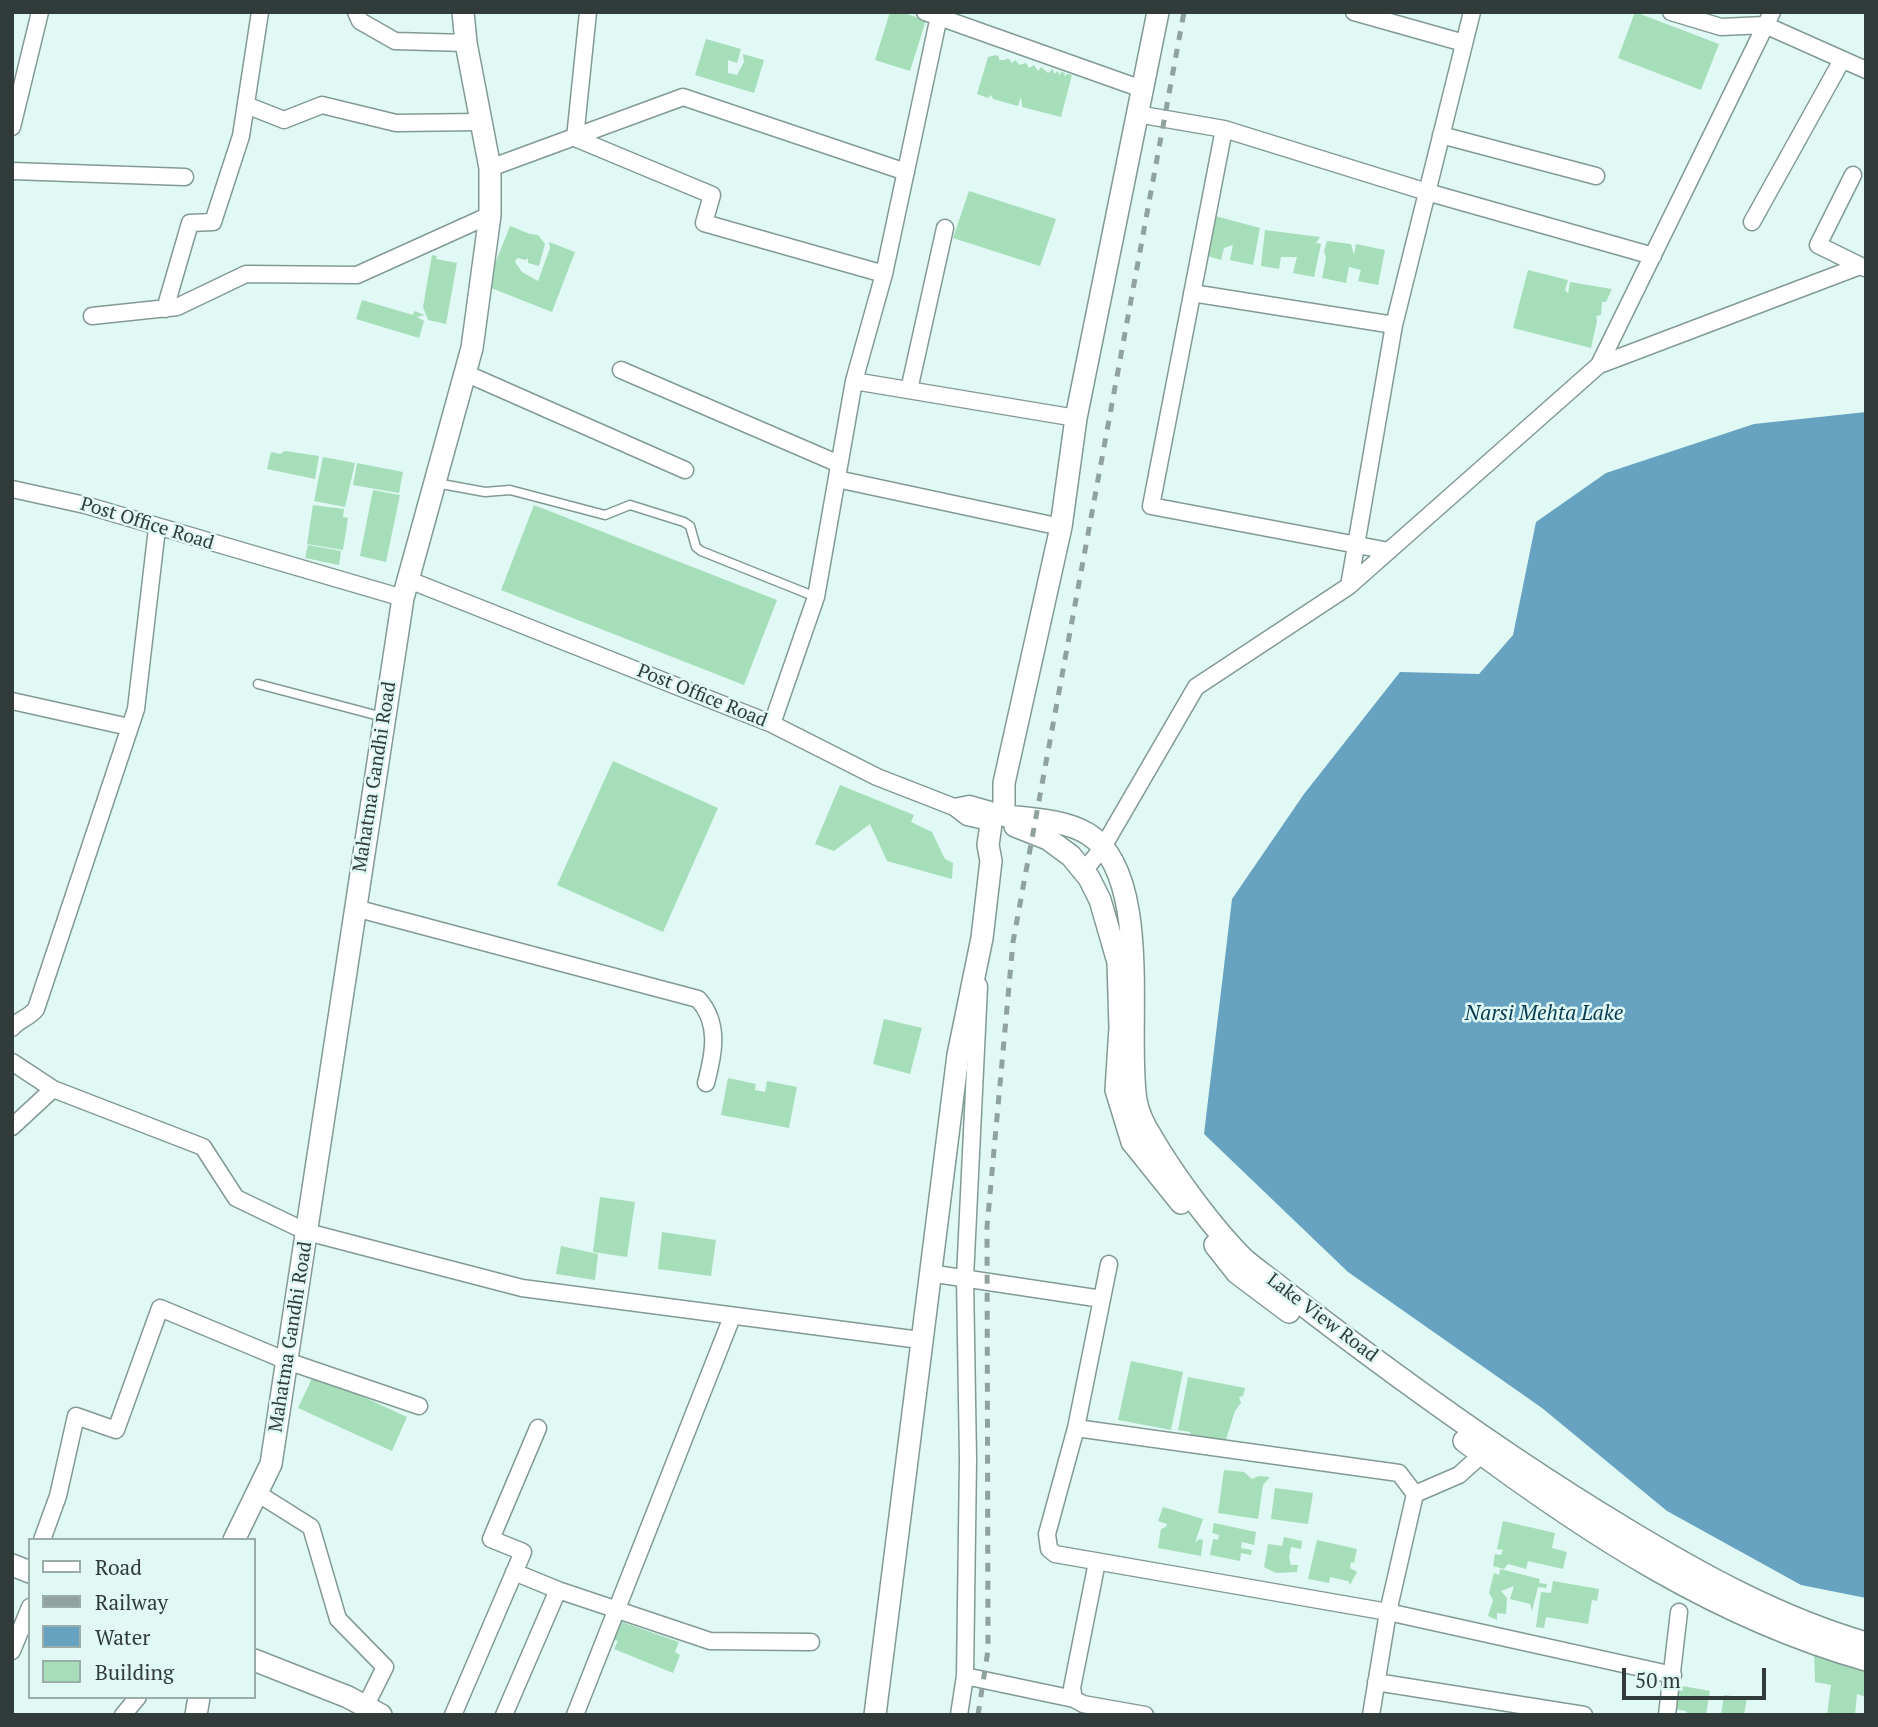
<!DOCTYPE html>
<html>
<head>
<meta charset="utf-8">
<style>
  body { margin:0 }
  #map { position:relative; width:1878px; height:1727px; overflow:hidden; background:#e0f9f4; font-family:"PT Serif",serif }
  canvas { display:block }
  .frame { position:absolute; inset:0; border:14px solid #313b39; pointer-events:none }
  .legend { position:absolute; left:28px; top:1538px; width:228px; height:161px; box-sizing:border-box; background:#e0f9f4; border:2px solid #9aada9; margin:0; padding:9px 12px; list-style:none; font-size:21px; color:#313b39 }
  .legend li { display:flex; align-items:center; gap:14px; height:35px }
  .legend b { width:35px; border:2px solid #9aada9 }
  .scale { position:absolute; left:1622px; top:1668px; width:144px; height:32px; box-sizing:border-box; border:4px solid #313b39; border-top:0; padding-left:9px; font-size:21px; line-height:24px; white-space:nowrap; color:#313b39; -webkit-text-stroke:5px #e0f9f4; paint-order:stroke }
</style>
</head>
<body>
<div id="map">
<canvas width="1878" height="1727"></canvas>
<div class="frame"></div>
<ul class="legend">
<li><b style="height:9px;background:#fff"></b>Road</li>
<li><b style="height:9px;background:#90a29e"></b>Railway</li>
<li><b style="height:19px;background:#67a3c1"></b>Water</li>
<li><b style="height:19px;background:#a6deba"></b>Building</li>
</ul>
<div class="scale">50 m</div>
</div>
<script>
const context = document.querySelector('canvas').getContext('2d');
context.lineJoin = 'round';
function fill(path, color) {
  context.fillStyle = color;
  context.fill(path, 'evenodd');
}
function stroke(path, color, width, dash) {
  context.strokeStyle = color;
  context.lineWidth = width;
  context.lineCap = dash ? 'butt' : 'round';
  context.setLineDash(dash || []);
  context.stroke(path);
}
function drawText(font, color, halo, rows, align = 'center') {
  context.font = font + ' "PT Serif",serif';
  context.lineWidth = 5;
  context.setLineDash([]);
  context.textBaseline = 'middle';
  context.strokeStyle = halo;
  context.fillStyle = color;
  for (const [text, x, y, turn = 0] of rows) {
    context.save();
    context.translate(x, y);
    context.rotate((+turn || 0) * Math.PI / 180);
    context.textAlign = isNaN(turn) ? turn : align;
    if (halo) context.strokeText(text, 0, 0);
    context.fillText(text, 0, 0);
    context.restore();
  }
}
const water = new Path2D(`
  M1866,412V1598L1801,1585L1667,1511L1542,1408L1348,1272L1204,1134L1232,899L1304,794L1400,672L1479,674L1513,635L1536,522L1606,473L1754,424Z`);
const building = new Path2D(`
  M890,12H900L926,20L910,71L875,60Z
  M1635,12L1719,44L1701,90L1618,58Z
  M706,39L741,49L737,63L728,60V73L737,75L744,62L743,54L764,60L754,93L695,75Z
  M996,55L999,57V60H1005L1008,58L1012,63L1015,60L1020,65L1026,63L1029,68L1034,65L1038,71L1041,67L1048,73L1053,69L1054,74L1058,71L1060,76L1061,72L1065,73L1064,77L1067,74L1072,75L1061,117L1022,107L1021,97L1018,106L993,99L991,95L988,98L977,94L988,57Z
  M969,191L1056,219L1040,266L953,238Z
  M1208,214L1260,228L1253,265L1230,260L1233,245L1224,248L1221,260L1201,254Z
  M510,226L530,234L538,235L545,244L539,266L528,263V258L526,260L517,258L515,262L522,272L538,281L550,248L549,242L575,252L552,312L486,286Z
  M1265,230L1320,237L1316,243L1321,244L1314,277L1293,273L1297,257H1281L1279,269L1261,266Z
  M1327,241L1351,244L1354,255L1356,244L1385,250L1378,285L1358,281L1361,270L1349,267L1346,283L1322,278L1326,258L1324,251Z
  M432,255L437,256L436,259L457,263L446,324L428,320L423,307Z
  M1528,270L1568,280L1565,290L1568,293L1570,282L1612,289L1606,302H1602L1601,315L1596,316L1597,321L1591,348L1513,328Z
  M362,300L413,315L414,311L425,315L417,317L424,321L419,338L356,319Z
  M285,451L319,456L315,479L267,469L271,452L280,454Z
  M323,457L355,463L345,507L314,501Z
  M357,463L403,472L399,493L353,485Z
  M373,490L400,495L386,562L360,556Z
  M313,505L344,509L343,517L348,518L343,550L307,544Z
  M534,505L777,600L744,685L501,590Z
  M308,545L341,551L339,565L305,558Z
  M613,761L718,808L663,932L557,885Z
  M840,785L914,815L911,822L932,832L945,859L953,863L952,879L887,861L870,824L834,851L815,844Z
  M884,1019L922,1028L910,1074L873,1064Z
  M728,1078L756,1084L755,1090L765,1092L767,1081L797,1087L789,1128L721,1115Z
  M600,1197L635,1202L627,1257L593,1252Z
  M662,1232L716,1240L711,1276L658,1269Z
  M561,1246L598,1254L595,1280L556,1274Z
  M1131,1361L1183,1372L1171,1430L1118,1420Z
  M314,1374L407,1417L392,1451L298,1408Z
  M1188,1377L1245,1388L1243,1396L1239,1397L1241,1403L1235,1411L1224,1446L1191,1436L1190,1432L1178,1430Z
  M1224,1470L1244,1472L1252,1479L1259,1476L1270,1477L1263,1485L1258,1519L1218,1513Z
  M1275,1488L1313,1493L1308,1524L1271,1519Z
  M1163,1507L1203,1519L1195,1543L1199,1539L1203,1540L1201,1556L1158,1548L1161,1529L1166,1527L1167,1524L1158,1521Z
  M1503,1521L1555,1533L1552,1548L1567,1552L1563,1569L1528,1561L1526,1569L1508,1564L1504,1569L1493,1566L1495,1554L1501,1555L1503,1550L1497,1549Z
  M1214,1523L1256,1532L1254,1545L1242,1542L1241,1548L1252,1550L1251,1555L1241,1553L1240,1561L1210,1555L1213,1539L1218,1540L1219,1535L1212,1533Z
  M1284,1537L1302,1541L1301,1549L1291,1547L1289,1557L1291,1565H1298L1297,1572L1276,1573L1264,1567L1268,1544L1282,1546Z
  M1317,1540L1357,1549L1354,1563L1351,1562L1350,1568L1357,1572L1350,1585L1348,1581L1330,1577L1329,1583L1308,1579Z
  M1500,1569L1540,1579L1539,1583L1547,1584L1546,1588L1538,1587L1532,1611L1530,1604L1510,1599L1514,1586L1501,1591L1507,1598L1506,1614L1497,1613V1620L1488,1616L1493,1600L1489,1593L1494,1573L1499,1575Z
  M1553,1581L1599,1589L1597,1601L1592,1600L1588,1624L1546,1617L1544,1628L1536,1627L1541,1592L1551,1593Z
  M619,1621L679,1642L675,1652L680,1655L673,1673L614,1649L618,1641L612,1639Z
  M1814,1649L1866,1666V1697L1857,1694L1855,1715H1827L1831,1685L1815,1682Z
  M1677,1685L1710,1691L1706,1715H1688L1686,1711L1673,1709Z
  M1724,1695L1747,1698L1744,1715H1721Z`);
const lane = new Path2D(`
  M436,483L485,492L510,490L605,515L630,505L684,522L690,526L696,547L701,551L816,597
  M258,684L383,717`);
const street = new Path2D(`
  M356,12L360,21L395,41L466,43
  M588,12L575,138L712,195L704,223L884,274
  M925,12L1142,89
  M1354,12L1464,43
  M1671,12L1721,27L1765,25L1866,70
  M246,105L284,120L322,105L396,123L480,122
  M1137,114L1224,129L1427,192L1653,256
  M12,127L40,12
  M1224,129L1151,506L1389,551
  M1441,135L1596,176
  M490,168L683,97L906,172
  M12,171L185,177
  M1853,175L1818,245L1865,268
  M1752,222L1842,60
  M1192,293L1394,325
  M165,309L190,223L213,222L241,136L260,12
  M92,316L177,307L246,274L357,275L490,215
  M1599,365L1772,12
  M621,370L839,464
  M465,373L685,470
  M854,381L1076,418
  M909,390L945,228
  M837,479L1061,527
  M12,489L85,505L403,598
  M409,580L772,724L877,777L954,807L967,817L989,822
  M1349,586L1394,325L1472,12
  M12,701L129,727
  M772,724L816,597L854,381L884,274L939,16L943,12
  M954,807L969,804L990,810
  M1084,871L1103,847L1196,687L1349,586L1599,365L1860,266
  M355,908L698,999C720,1023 714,1053 706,1083
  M12,1028C19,1019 29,1018 36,1009L136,709L157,528
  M12,1062L53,1089L203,1147L236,1198L307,1232L522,1288L920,1340
  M12,1127L53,1089
  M929,1273L1102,1299
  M1076,1428L1109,1264
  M257,1493L311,1527L338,1619L385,1667L365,1707
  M1415,1494L1459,1475L1489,1448
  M42,1540L58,1496L76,1416L116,1430L160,1308L287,1361L419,1406
  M1097,1562L1072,1688L1074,1699L1083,1704L1145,1715
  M514,1572L558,1590L710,1641L811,1642
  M12,1651L30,1607
  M965,1676L1074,1699
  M1376,1682L1584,1715
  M123,1715L138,1697
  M453,1715L523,1552L491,1539L538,1428
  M504,1715L558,1590
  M575,1715L732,1317
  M959,1715L965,1676L968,1460L965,1278L979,986
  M1371,1715L1388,1612L1415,1494L1399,1473L1076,1428L1047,1534L1049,1549L1055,1554L1388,1612L1673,1675
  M1667,1715L1679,1612`);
const secondary = new Path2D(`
  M1004,810V783L1061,527L1076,418L1158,12
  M1006,816C1033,819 1065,820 1088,834C1154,875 1125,1033 1136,1100C1138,1113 1144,1125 1151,1136C1173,1174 1214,1230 1245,1260C1258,1271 1273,1281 1286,1292C1322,1320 1358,1347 1395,1374C1470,1429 1546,1481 1626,1529C1702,1575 1780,1618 1866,1643
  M1015,826L1048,839L1071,856L1089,878L1100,900L1118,962L1120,1028L1116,1090L1132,1142L1181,1203
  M1215,1245L1237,1273L1289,1312
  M1464,1441C1587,1533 1717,1618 1866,1660
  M234,1540L271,1464L403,598L472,348L490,215V168L466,43L463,12
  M12,1565L30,1572
  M254,1660L348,1697L381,1715
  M196,1715L199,1697
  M875,1715L958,1055L982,938L991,861L988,845L991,824`);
const rail = new Path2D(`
  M978,1715L988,1650L987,1227L1013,942L1184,12`);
const streetNames = [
  ["Post Office Road",147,524,17],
  ["Post Office Road",702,696,22],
  ["Mahatma Gandhi Road",375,777,-81],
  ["Lake View Road",1322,1318,37],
  ["Mahatma Gandhi Road",291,1337,-81]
];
const waterNames = [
  ["Narsi Mehta Lake",1544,1014]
];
fill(water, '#67a3c1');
fill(building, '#a6deba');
stroke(lane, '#829a95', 11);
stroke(street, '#829a95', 19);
stroke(secondary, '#829a95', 24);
stroke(lane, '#fff', 8);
stroke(street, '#fff', 16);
stroke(secondary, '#fff', 21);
stroke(rail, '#90a29e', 5, [9, 9]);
drawText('19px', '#313b39', '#e0f9f4', streetNames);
drawText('italic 21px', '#073c52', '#e0f9f4', waterNames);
</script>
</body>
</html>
